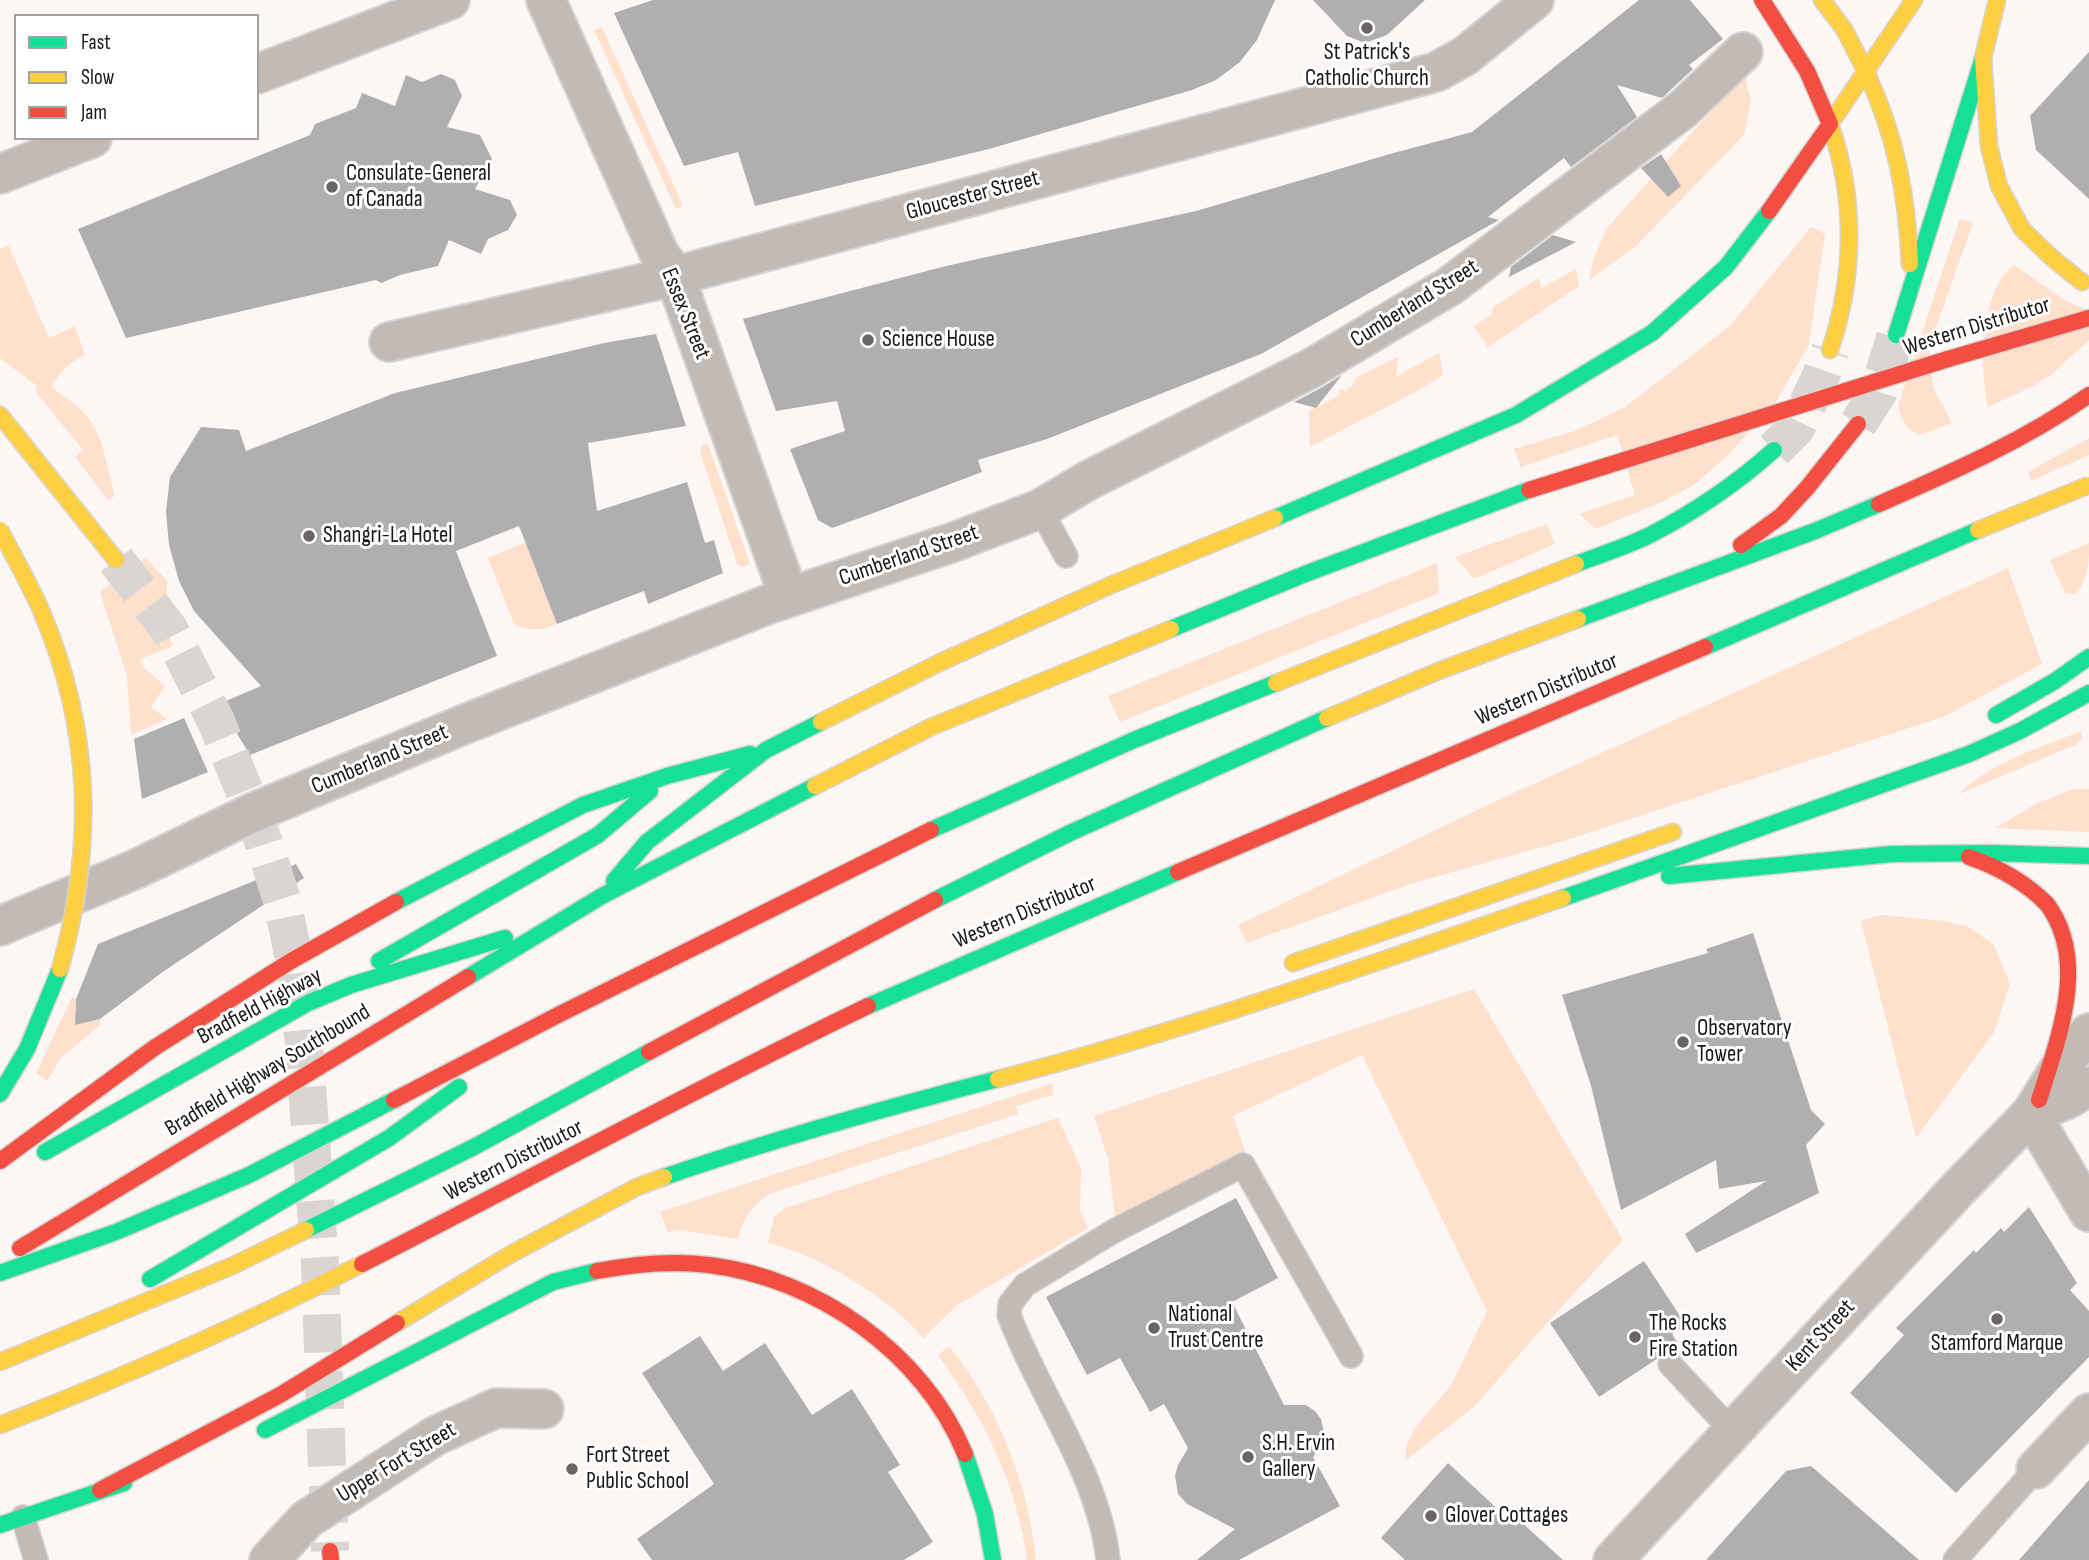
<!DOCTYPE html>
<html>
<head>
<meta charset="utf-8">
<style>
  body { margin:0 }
  #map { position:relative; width:2089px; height:1560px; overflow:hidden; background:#fcf7f4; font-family:"Sofia Sans Condensed",sans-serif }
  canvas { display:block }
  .legend { position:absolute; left:14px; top:14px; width:245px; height:126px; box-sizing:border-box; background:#fff; border:2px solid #a4a2a1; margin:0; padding:9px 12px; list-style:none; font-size:21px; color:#1b1714 }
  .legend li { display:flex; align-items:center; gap:14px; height:35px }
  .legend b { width:35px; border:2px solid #a4a2a1 }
</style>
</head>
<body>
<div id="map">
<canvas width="2089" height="1560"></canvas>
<ul class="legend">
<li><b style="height:9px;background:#16e098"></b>Fast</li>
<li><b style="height:9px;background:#ffcf43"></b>Slow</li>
<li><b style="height:9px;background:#f24e42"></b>Jam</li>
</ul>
</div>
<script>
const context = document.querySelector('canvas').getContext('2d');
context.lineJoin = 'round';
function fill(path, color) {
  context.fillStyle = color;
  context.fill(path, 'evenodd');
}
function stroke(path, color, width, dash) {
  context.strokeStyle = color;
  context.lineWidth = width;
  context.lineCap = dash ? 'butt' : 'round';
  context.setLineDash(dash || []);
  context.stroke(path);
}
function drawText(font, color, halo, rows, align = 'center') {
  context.font = font + ' "Sofia Sans Condensed",sans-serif';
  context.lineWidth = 6;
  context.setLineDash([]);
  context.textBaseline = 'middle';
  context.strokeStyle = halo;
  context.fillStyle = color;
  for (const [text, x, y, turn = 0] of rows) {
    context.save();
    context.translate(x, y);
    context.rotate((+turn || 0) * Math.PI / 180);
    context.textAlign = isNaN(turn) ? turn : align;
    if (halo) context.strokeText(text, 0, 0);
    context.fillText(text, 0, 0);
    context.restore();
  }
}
const green = new Path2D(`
  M602,27L683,206L676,209L594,30Z
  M1742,67L1751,101L1744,135L1635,247L1589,280L1593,261L1607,228L1716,106L1738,68Z
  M1960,219L1973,223L1929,347L1933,387L1952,423L1919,435C1905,428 1902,421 1898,406Z
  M1811,227L1825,234L1809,344L1776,402L1729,454L1695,484L1664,501L1596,529L1579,514L1635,495L1617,435L1521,467L1514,449L1575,431L1625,407L1730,326Z
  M9,246L49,338L75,326L85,355C70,362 58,372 52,387C60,395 70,399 78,407C105,431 105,463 115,496L108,500L75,457L83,450L35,391L37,386L0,358V249Z
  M2014,265L2065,300L2089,311V340L2052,374L2033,386L1988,407C1979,372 1981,287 2014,265Z
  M1576,269L1579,286L1488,347L1474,326L1491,315L1493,307L1539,278L1542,288Z
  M1439,353L1443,375L1419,390L1310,447L1309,411L1339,396V388L1345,391L1353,385L1355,378L1398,357L1396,377Z
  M2089,438V455L2031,481L2028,472Z
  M708,444L750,564L742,567L737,564L700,452L701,446Z
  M1547,524L1555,544L1474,579L1455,557Z
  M526,542L557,624C542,630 529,632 514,624L488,558Z
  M2089,543C2089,564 2089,580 2074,594L2065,593L2050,560Z
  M146,558L167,581V632L173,646L140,659L144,668L165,686L151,707L167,719L131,735L127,676L100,592Z
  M1437,563L1439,593L1120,722L1108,696Z
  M2008,568L2042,664L1945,716L1560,842L1413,883L1247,943L1238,925L1496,801Z
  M2081,731L2082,738L2075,745L1959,794C1991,762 2039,748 2081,731Z
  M2074,789H2089V832L1996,828L2037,803Z
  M1881,915L1944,921L1969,927L1994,945L2010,984L1994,1032L1916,1138L1861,921Z
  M1474,989L1623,1240L1545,1325L1476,1405L1406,1460C1402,1429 1438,1407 1453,1381C1465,1359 1475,1334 1487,1311L1362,1055L1233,1116L1247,1156L1115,1216L1108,1159L1094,1116Z
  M72,997L76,999L75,1012L79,1017L100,1019V1025L61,1058L47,1081L36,1073Z
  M1053,1083V1095L1016,1106L1018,1114L769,1194C751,1207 743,1217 738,1239L681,1230L668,1232L660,1212Z
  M1058,1118L1081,1168L1080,1210L1088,1228L957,1305L923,1338C895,1301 814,1252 768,1243L774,1217L786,1208Z
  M949,1346C998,1407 1028,1482 1036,1560H1027C1017,1483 983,1417 938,1355Z`);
const building = new Path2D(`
  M653,0H1275L1257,40L1240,62L1216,80L1192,90L989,149L755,206L738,152L684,166L614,13Z
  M1313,0H1425L1387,35L1365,43L1347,36Z
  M1639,0H1690L1723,39L1689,65L1693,69L1662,98L1617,85L1637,117L1571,167L1564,158L1488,217L1499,220L1261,354L1047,439L978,460L982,472L879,511L832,528L818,520L790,449L845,431L837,401L776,411L743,319L946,266L1196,211L1390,154L1472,132Z
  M2089,52V199L2036,150L2030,116Z
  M441,74L455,80L462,96L447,127L480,135L492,159L475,189L510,200L517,215L508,230L488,239L481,254L449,240L438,266L400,275L381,283L376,280L126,338L78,229L310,135L315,124L356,108L362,93L395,106L406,75L422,82Z
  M1661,154L1681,186L1668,197L1641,168Z
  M1553,235L1576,242L1509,277L1511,267Z
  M656,334L686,426L588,443L597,511L687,482L705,543L714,540L723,573L648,604L644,591L557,624L519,526L456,551L497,656L250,755L219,704L261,686L194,611L179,581L169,545L166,512L170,477L201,427L239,430L246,451L395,393L604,343Z
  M1342,375L1316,408L1294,402L1321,388Z
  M184,718L208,772L142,799L134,739Z
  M296,864L304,878L164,971L100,1019L75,1025L76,999L98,944Z
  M1753,933L1811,1110L1825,1124L1806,1145L1819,1193L1696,1253L1685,1234L1766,1181L1719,1189L1716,1160L1621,1210L1591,1086L1562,995L1708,953L1706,949Z
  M1236,1198L1278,1278L1232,1302L1284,1405H1306L1315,1411L1321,1419L1324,1433L1322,1443L1313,1457L1340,1506L1239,1560H1197L1235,1529L1187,1504L1178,1494L1175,1476L1178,1465L1188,1448L1164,1404L1150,1412L1120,1358L1087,1375L1046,1297Z
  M2029,1207L2077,1283L2070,1290L2089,1311V1357L1956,1493L1850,1393L1904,1335L1896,1328L1974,1250L1976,1253L2001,1228L2004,1232Z
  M1644,1261L1686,1325L1672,1334L1679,1345L1661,1353L1657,1359L1599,1397L1550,1323Z
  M700,1336L723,1371L765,1343L812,1415L852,1389L900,1465L888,1472L933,1542L904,1560H652L637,1539L714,1484L642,1373Z
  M1448,1463L1516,1526L1520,1521L1563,1560H1405L1381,1538Z
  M1811,1466L1919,1560H1706L1786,1471Z
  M2089,1480V1560H2019Z`);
const highwayTunnel = new Path2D(`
  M1858,424L1878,393L1896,335
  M1774,450L1796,428L1821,376L1830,350
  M116,560L169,629L216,721L257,822L282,900L296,969L304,1045L320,1265L330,1551`);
const lane = new Path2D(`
  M1040,509L1066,556
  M1670,1364L1732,1431
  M23,1517L36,1560
  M1108,1560C1099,1474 1039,1395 1009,1315L1010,1304L1025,1285L1114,1231L1243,1165L1351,1356
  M1955,1560L2036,1469`);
const street = new Path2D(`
  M546,0L659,253L675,276L789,597
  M257,74L450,0
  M0,174L92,138
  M389,342L675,276L1436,72L1465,56L1534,0
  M0,926L136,869L252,813L470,722L769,604L951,543L1040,509L1089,480L1310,369L1450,286L1683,109L1743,52
  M2031,1114L2089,1212
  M2031,1114L2068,1099L2089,1086
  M2036,1469L2089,1413
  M269,1560L307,1519L435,1436L496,1408L544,1409
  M1613,1560L1959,1188L2031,1114L2061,1066L2089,1033`);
const fast = new Path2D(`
  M1896,335L1983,58
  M1275,518L1516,415L1652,333L1726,267L1769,211
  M1576,564C1600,555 1625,547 1648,536C1693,513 1736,484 1774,450
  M1578,619L1815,531L1879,504
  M1171,629L1305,574L1529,490
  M1705,647L1978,530
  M1996,715L2055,681L2089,657
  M931,830L1134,740L1276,683
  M1669,876L1892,854L1991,853L2089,856
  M614,881L647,842L766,750L821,722
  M1563,898L1969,754L2020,731L2089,693
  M935,900L1072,832L1327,718
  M396,902L583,805L667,776L750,754
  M379,961L598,835L650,791
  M468,977L602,896L815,786
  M868,1006L1178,872
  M0,1094L27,1049L60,969
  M45,1152L308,1003L351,985L505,938
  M664,1177C774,1139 885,1108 998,1079
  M306,1230L474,1147L649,1052
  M0,1273L116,1232L249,1175L394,1100
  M150,1279L389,1138L459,1087
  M265,1430L553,1282L597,1271
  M965,1454L985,1514L993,1560
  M0,1525L124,1483`);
const slow = new Path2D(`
  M1822,0L1844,29L1866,72
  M1997,0L1983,58L1989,146L1999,186L2022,229L2052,258L2082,282
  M1866,72C1896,136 1907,194 1910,264
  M1830,124L1914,0
  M1830,124C1856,198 1855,276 1830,350
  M0,415L116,560
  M1276,683L1576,564
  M1327,718L1441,670L1578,619
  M821,722L941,662L1111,585L1275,518
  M815,786L931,727L1171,629
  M1293,963L1673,832
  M998,1079C1190,1030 1376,962 1563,898
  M397,1323L511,1254L637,1187L664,1177
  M0,1362L232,1266L306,1230
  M0,1425C124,1377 244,1324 362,1264`);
const jam = new Path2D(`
  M1762,0L1807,71L1830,124
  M1769,211L1830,124
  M1948,359L2089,318
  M1879,504C1952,472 2024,441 2089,395
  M1741,545L1781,516L1807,488L1858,424
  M1969,857C1998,867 2025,882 2047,904C2089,961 2059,1036 2039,1100
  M1178,872L1705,647
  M649,1052L935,900
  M394,1100L560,1014L931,830
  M0,1161L154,1048L291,961L396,902
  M20,1248L468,977
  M362,1264C531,1178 697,1088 868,1006
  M597,1271C634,1264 671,1260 709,1265C816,1278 923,1352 965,1454
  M100,1490L280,1395L397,1323
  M330,1551L331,1560`);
const slowBridge = new Path2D(`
  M0,530C14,557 29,583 41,610C92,730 95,845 60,969
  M1978,530L2089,485`);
const jamBridge = new Path2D(`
  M1529,490L1948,359`);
const markers = [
  [1367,28,7,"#6a6562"],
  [332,187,7,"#6a6562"],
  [868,340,7,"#6a6562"],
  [309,536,7,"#6a6562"],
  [1683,1042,7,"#6a6562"],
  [1997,1319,7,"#6a6562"],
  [1154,1328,7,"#6a6562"],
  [1635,1337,7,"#6a6562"],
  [1248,1457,7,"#6a6562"],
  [572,1469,7,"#6a6562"],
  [1431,1516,7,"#6a6562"]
];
const poiNames = [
  ["St Patrick's",1367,53,"center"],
  ["Catholic Church",1367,79,"center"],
  ["Consulate-General",346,174],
  ["of Canada",346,200],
  ["Science House",882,340],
  ["Shangri-La Hotel",323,536],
  ["Observatory",1697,1029],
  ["Tower",1697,1055],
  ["National",1168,1315],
  ["Trust Centre",1168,1341],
  ["The Rocks",1649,1324],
  ["Fire Station",1649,1350],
  ["Stamford Marque",1997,1344,"center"],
  ["S.H. Ervin",1262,1444],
  ["Gallery",1262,1470],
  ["Fort Street",586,1456],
  ["Public School",586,1482],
  ["Glover Cottages",1445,1516]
];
const streetNames = [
  ["Gloucester Street",973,196,-15],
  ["Cumberland Street",1415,304,-32],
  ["Essex Street",685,314,68],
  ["Western Distributor",1977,327,-17],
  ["Cumberland Street",909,556,-19],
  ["Western Distributor",1547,690,-23],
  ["Cumberland Street",380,760,-23],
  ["Western Distributor",1025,913,-23],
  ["Bradfield Highway",260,1007,-28],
  ["Bradfield Highway Southbound",268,1071,-31],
  ["Western Distributor",514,1161,-27],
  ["Kent Street",1821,1336,-47],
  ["Upper Fort Street",397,1463,-31]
];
fill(green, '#fee0cc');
fill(building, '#afafaf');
stroke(highwayTunnel, '#dad5d2', 38, [38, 19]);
stroke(lane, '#d7d3d1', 26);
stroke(street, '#d7d3d1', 42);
stroke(fast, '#d7d3d1', 19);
stroke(slow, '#d7d3d1', 19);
stroke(jam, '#d7d3d1', 19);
stroke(lane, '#c2bab4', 23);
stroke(street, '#c2bab4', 38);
stroke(fast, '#16e098', 16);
stroke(slow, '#ffcf43', 16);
stroke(jam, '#f24e42', 16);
stroke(slowBridge, '#d7d3d1', 19, []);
stroke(jamBridge, '#d7d3d1', 19, []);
stroke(slowBridge, '#ffcf43', 16);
stroke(jamBridge, '#f24e42', 16);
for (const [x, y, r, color] of markers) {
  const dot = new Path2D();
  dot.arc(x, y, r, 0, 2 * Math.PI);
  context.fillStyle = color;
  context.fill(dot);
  stroke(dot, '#fff', 2.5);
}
drawText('23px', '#1b1714', '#fff', poiNames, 'left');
drawText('23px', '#1b1714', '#fff', streetNames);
</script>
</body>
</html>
